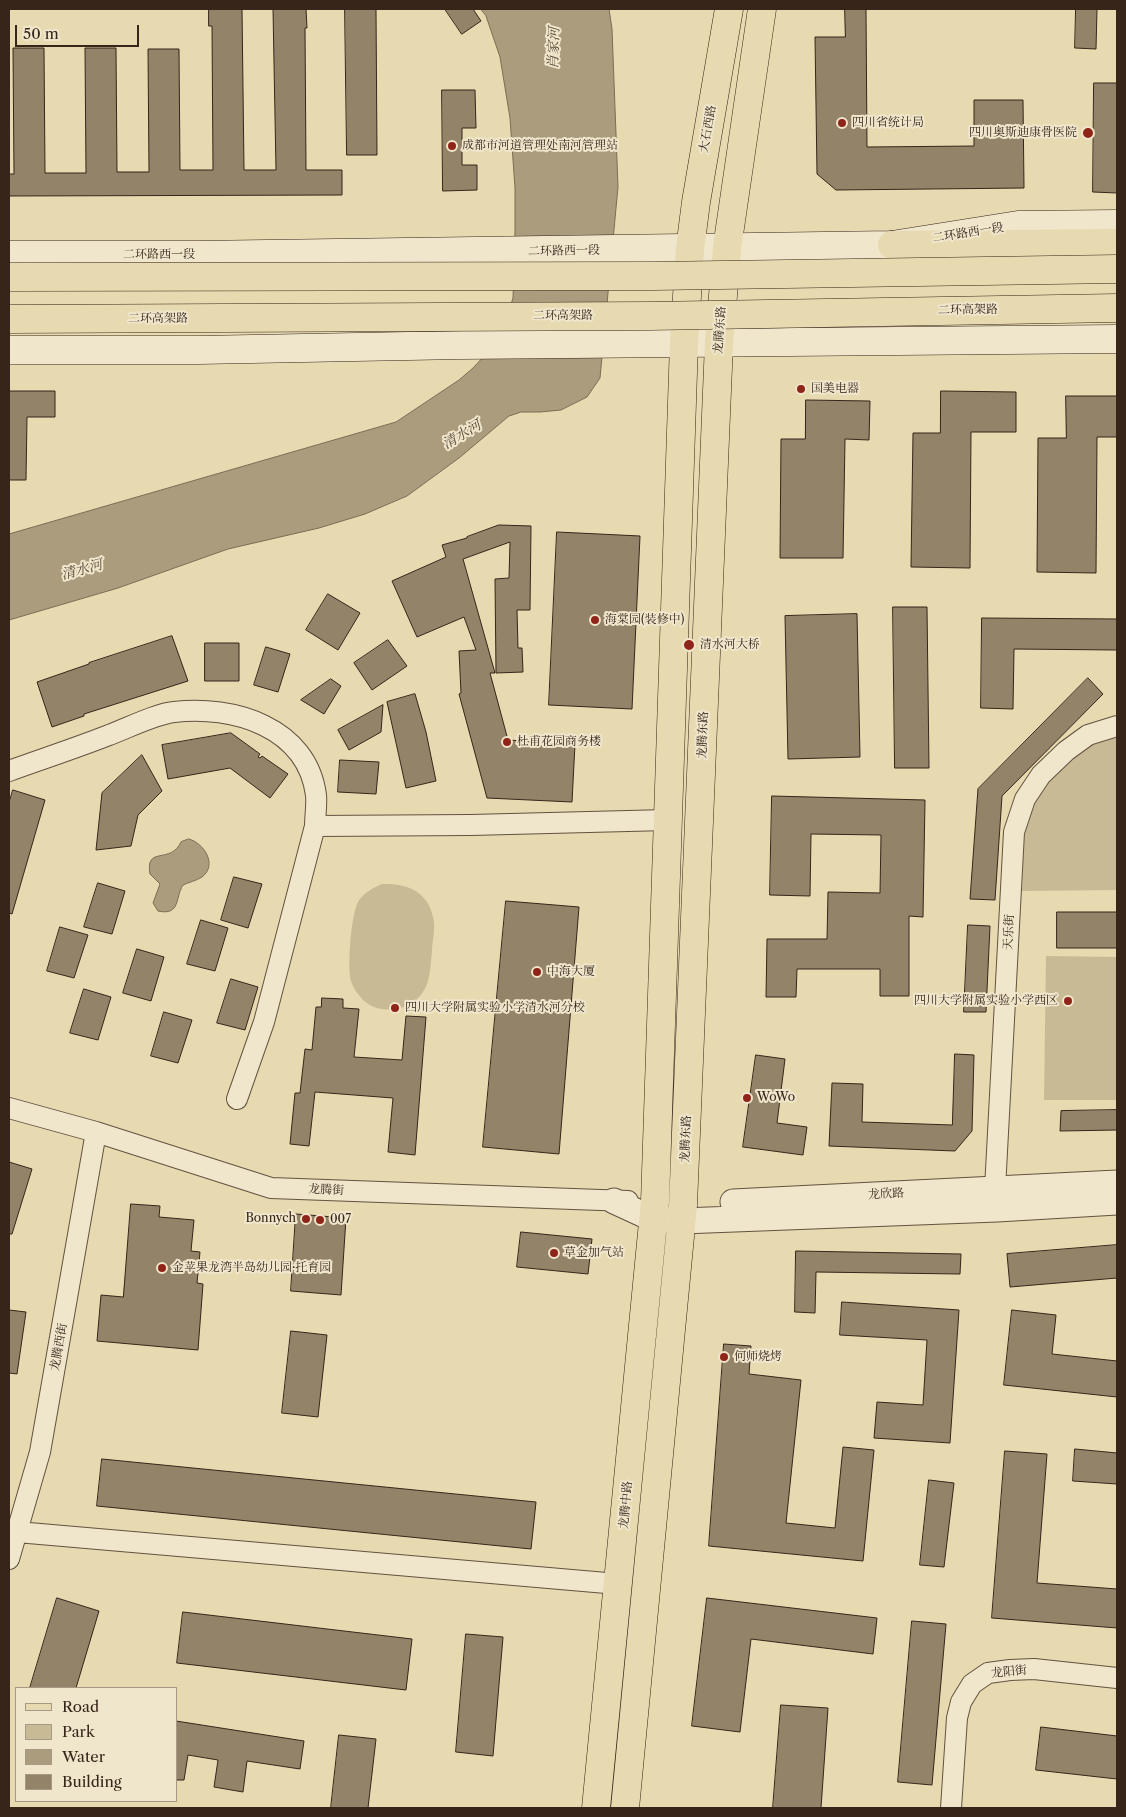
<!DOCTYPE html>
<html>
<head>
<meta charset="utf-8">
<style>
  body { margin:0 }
  #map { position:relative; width:1126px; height:1817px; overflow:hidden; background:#e7d9b0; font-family:"Libre Caslon Text",serif }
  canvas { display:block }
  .frame { position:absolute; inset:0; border:10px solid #37251a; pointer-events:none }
  .legend { position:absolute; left:15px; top:1687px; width:162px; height:115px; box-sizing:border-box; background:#efe6cc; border:1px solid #a59985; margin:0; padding:6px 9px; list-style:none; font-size:15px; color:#37251a }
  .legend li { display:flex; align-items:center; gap:10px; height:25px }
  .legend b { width:25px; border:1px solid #a59985 }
  .scale { position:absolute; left:15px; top:25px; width:124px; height:22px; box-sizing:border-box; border:2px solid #37251a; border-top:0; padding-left:6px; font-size:15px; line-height:18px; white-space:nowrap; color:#37251a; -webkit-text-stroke:4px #efe6cc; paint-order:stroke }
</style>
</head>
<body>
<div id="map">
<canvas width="1126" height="1817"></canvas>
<div class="frame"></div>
<ul class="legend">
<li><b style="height:6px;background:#e7d9b0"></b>Road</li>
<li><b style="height:14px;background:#c9ba96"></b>Park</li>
<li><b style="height:14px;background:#ab9c7d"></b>Water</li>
<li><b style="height:14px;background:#938368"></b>Building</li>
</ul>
<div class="scale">50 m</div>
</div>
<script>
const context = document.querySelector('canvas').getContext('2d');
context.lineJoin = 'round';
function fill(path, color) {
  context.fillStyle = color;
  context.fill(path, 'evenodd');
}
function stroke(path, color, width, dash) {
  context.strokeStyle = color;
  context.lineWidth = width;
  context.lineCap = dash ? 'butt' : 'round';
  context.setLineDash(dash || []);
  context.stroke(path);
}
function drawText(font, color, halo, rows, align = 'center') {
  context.font = font + ' "Libre Caslon Text","Noto Serif SC",serif';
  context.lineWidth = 4;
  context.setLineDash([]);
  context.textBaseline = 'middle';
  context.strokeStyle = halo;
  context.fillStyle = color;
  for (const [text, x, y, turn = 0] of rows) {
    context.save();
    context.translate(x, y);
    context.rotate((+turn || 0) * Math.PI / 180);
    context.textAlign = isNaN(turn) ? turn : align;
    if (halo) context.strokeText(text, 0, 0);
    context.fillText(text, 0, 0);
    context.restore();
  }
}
const green = new Path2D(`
  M1117,737V890L1022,891L1024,833L1031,807L1051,776L1074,753L1105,739Z
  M382,884C408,883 430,892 434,922C435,931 432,942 432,952C430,966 431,980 423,992C411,1011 380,1016 363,1000C358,994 353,988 351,981C347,967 351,915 358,902C363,893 373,888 382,884Z
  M1046,956L1117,957V1100H1044Z`);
const water = new Path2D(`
  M481,9H609L612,29L618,187L600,378L587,397L561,410L540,412H521L509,416L459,458L407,496L365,514L319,528L228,549L118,588L9,620V534L396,422L459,380L473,368L499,340L513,298L515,231V188L510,118L500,57L486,16Z
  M189,839C204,843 218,865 202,877C196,881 189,882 183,885C175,897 181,916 158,911L153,903L160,884L150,874C145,845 171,865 181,842Z`);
const building = new Path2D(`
  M209,9H242L244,170H276L273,9H306L307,28H305L306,170H342V195L9,196V174H14L13,48H44L45,173H86L85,48H116L117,172H149L148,49H179L180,170H213L212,26H209Z
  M345,9H376L377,155H347Z
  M445,9H473L481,21L462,34Z
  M845,9H866L867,147L974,146V100H1023L1024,188L836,190L817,174L815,37H845Z
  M1076,9H1097L1096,49L1075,48Z
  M1094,83H1117V193L1093,192Z
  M442,90H475L476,128H462V165H477V190L443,191Z
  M9,391H55V417H27L26,480H9Z
  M941,391L1016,392V432H971L970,568L911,567L913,433H940Z
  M1066,396H1117V437H1097L1096,573L1037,572L1038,438H1066Z
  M806,400L870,401L869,440L845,439L843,558H780L781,439H805Z
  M499,525L531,526L530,610H517L518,648H522L523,672L496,673L495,579L509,578L510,542L463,559L495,673H490L508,740L575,744L572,802L487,798L459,694L461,693L459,651L476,650L464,617L417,637L392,581L446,557L442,545L467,538V537Z
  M557,532L640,536L632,709L549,705Z
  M328,594L360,613L338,650L306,630Z
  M893,607H927L929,768H895Z
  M857,614L860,757L788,759L785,616Z
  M982,618L1117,619V650L1014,649L1013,709L981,708Z
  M172,636L188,681L84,714V716L52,727L37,682L89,664V663Z
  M388,640L407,666L372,690L354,663Z
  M205,643H239V681H205Z
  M266,647L290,654L278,692L254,685Z
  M1088,678L1103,694L1002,796L995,900L970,899L978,789Z
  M331,679L341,686L324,714L301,700Z
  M415,694L426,732L436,781L406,788L387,702Z
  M383,705L381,732L349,750L338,730Z
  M231,733L260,754L258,757L260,758L262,756L288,774L270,798L230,768L168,779L162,745Z
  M142,755L162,791L138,815L131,846L96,850L102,793Z
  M340,760L379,762L376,794L338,792Z
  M13,790L45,800L12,914L9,913V803Z
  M772,796L925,800L923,917L909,916V996H880V969H797L796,997H766L767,939H827L828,892L880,893L881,835L811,834L810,896L770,895Z
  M234,877L262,884L248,928L221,920Z
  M98,883L125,891L112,934L84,927Z
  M506,901L579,907L559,1154L483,1147Z
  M1057,912H1117V948H1057Z
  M201,920L228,928L215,971L187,964Z
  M968,925L990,926L986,1012H964Z
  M60,927L88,935L74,978L47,971Z
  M137,949L164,957L151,1001L123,993Z
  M231,979L258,987L245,1030L217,1023Z
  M84,989L111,997L98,1040L70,1033Z
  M322,998L343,999V1008L359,1009L354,1057L402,1060L406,1016L426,1017L415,1155L388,1152L393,1098L315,1092L309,1146L290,1144L295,1093H300L305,1049L312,1050L316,1007H321Z
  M164,1012L192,1020L178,1063L151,1056Z
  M955,1054L974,1055L972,1131L955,1151L829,1146L832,1083L863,1084L862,1122L952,1125Z
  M756,1055L785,1059L777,1123L807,1127L803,1155L743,1147Z
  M1117,1110V1130L1060,1131L1061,1111Z
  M9,1162L32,1169L12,1234H9Z
  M131,1204L160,1206L159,1217L194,1220L191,1251L200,1252L197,1283L203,1284L198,1350L97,1341L101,1295L123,1297Z
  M296,1214L346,1218L341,1295L291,1291Z
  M521,1232L592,1239L588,1274L517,1267Z
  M1117,1245V1278L1010,1287L1007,1254Z
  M796,1251L961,1254L960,1274L816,1272L815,1313L795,1312Z
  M842,1302L959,1310L950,1443L874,1438L877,1402L923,1405L927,1340L840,1335Z
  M9,1310L26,1312L17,1374L9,1373Z
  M1012,1310L1056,1315L1052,1354L1117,1361V1397L1004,1385Z
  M291,1331L327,1335L318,1417L282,1413Z
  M724,1344L751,1346L749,1374L801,1380L786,1523L835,1528L843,1447L874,1450L863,1561L709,1546Z
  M1075,1449L1117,1453V1484L1073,1481Z
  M1005,1451L1047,1454L1037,1583L1117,1589V1628L992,1618Z
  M102,1459L536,1502L531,1549L97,1506Z
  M929,1480L954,1483L944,1567L920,1565Z
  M57,1598L99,1611L76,1688H30Z
  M707,1598L877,1618L873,1654L751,1639L740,1732L692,1726Z
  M183,1612L412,1639L406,1690L177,1663Z
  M912,1621L946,1624L932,1785L898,1782Z
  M466,1634L503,1637L493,1756L456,1752Z
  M781,1705L828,1708L821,1808H773Z
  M176,1721L304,1741L300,1769L247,1761L243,1792L214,1787L218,1760L188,1755L184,1780H176Z
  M1041,1727L1117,1736V1779L1036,1770Z
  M339,1735L376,1739L368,1808H331Z`);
const minor = new Path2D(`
  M9,771C42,759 76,748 109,735C128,728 155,714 174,712C233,705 307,727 316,795C317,805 315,816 315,826L471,825L667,820
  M237,1099L264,1022L315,826
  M9,1108L96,1132L271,1188L628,1201
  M995,1189L1014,832L1025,799L1041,775L1066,751L1088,735L1117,726
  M17,1532L618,1584
  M9,1559L40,1452L96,1132
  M951,1808L957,1718L961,1702L972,1684L988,1673L1010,1670L1034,1669L1117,1678`);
const tertiary = new Path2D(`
  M614,1201L653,1219L682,1221L997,1209L1117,1202
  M733,1202L1117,1183`);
const secondary = new Path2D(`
  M9,255H196L892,245L1018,225L1117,224
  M9,350H199L461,345L1117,339`);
const primary = new Path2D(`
  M596,1808L655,1202L684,343L690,249L696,202L729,9
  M625,1808L683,1205L719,343L727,248L762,9`);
const trunk = new Path2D(`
  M892,245L1117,243`);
const trunkBridge = new Path2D(`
  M9,277L654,276L1117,269
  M9,319L650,316L1117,308`);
const markers = [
  [842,123,5,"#8f2418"],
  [1088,133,6,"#8f2418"],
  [452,146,5,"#8f2418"],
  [801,389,5,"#8f2418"],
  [595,620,5,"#8f2418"],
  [689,645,6,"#8f2418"],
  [507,742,5,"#8f2418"],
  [537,972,5,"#8f2418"],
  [1068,1001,5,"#8f2418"],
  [395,1008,5,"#8f2418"],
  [747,1098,5,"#8f2418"],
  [306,1219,5,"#8f2418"],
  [320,1220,5,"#8f2418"],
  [554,1253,5,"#8f2418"],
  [162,1268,5,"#8f2418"],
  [724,1357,5,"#8f2418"]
];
const poiNames = [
  ["四川省统计局",852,123],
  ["四川奥斯迪康骨医院",1077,133,"right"],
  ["成都市河道管理处南河管理站",462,146],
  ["国美电器",811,389],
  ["海棠园(装修中)",605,620],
  ["清水河大桥",700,645],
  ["杜甫花园商务楼",517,742],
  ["中海大厦",547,972],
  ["四川大学附属实验小学西区",1058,1001,"right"],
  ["四川大学附属实验小学清水河分校",405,1008],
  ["WoWo",757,1098],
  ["Bonnych",296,1219,"right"],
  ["007",330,1220],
  ["草金加气站",564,1253],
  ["金苹果龙湾半岛幼儿园·托育园",172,1268],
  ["何师烧烤",734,1357]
];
const streetNames = [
  ["大石西路",708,129,-80],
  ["二环路西一段",968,233,-9],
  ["二环路西一段",564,251,-1],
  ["二环路西一段",159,255],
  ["二环高架路",968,310,-1],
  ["二环高架路",563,316],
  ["二环高架路",158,319],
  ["龙腾东路",720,330,-86],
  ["龙腾东路",703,735,-88],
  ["天乐街",1009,932,-87],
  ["龙腾东路",686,1139,-88],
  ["龙腾街",326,1190,2],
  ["龙欣路",886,1194,-3],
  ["龙腾西街",59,1347,-80],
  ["龙腾中路",626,1505,-85],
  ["龙阳街",1009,1672,-6]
];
const waterNames = [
  ["肖家河",554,48,-88],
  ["清水河",462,435,-31],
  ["清水河",82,570,-15]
];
fill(green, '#c9ba96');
fill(water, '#ab9c7d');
stroke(water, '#7d6c55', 1);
fill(building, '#938368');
stroke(building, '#37251a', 1);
stroke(minor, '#635240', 22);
stroke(tertiary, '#635240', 27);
stroke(secondary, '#37251a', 29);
stroke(primary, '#37251a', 29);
stroke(trunk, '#37251a', 29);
stroke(minor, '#efe6cc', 20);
stroke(tertiary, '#efe6cc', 25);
stroke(secondary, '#efe6cc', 28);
stroke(primary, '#e7d9b0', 28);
stroke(trunk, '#e7d9b0', 28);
stroke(trunkBridge, '#37251a', 29, []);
stroke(trunkBridge, '#e7d9b0', 28);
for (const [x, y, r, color] of markers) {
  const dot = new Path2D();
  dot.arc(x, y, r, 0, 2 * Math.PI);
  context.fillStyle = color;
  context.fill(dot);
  stroke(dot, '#efe6cc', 2);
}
drawText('12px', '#37251a', '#efe6cc', poiNames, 'left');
drawText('12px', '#37251a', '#efe6cc', streetNames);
drawText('italic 14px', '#5a4938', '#efe6cc', waterNames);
</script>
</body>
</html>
